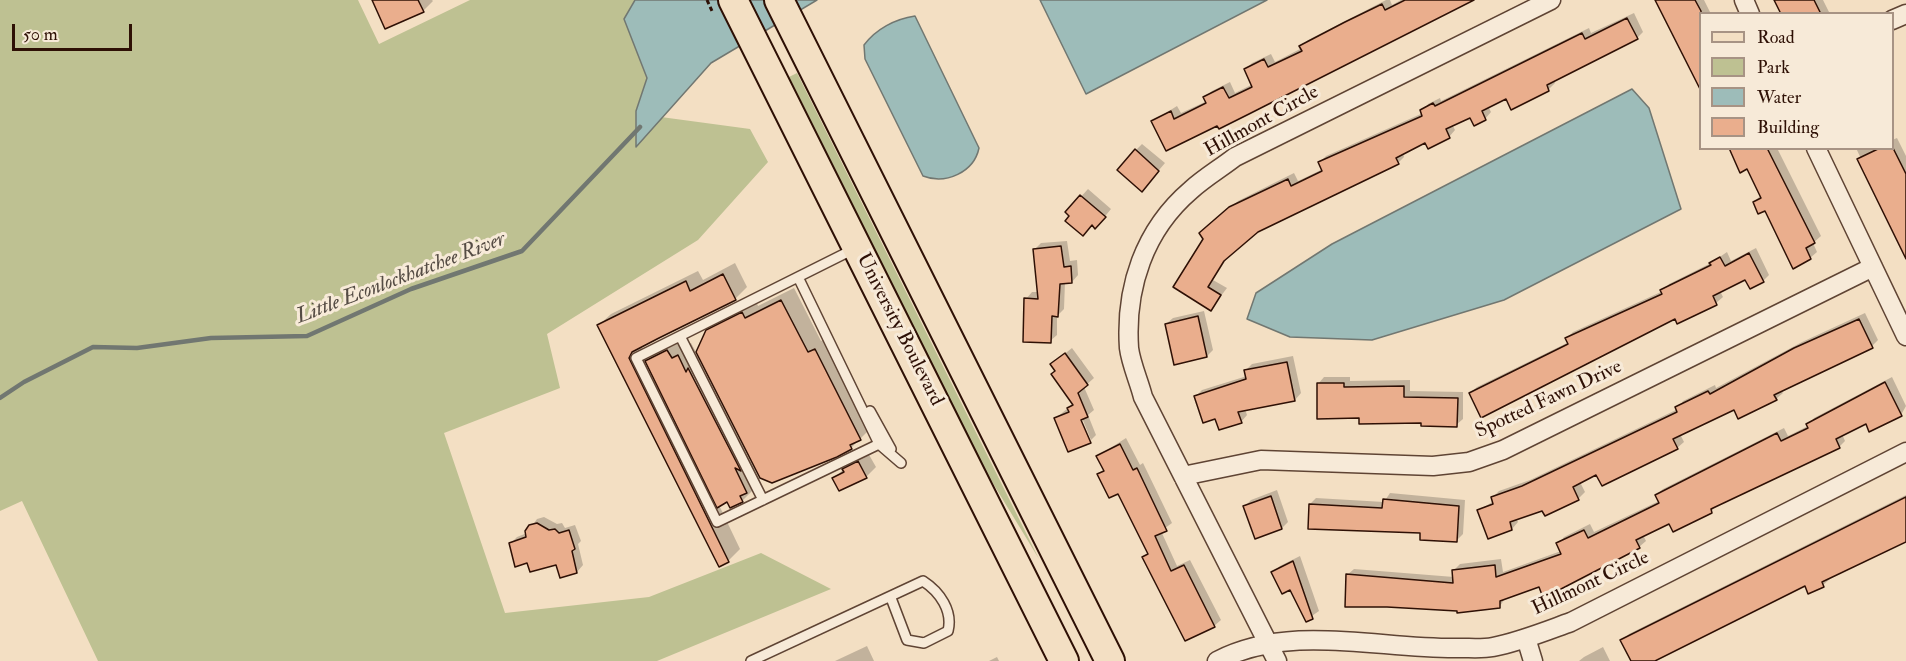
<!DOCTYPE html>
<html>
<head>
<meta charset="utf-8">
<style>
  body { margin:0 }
  #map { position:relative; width:1906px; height:661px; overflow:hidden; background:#f3dfc3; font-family:"IM FELL Double Pica",serif }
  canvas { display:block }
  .legend { position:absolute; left:1699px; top:12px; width:195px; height:138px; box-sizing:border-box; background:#f7ead8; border:2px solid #a79384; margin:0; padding:8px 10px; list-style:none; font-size:18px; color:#2e1005 }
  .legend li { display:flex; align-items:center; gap:12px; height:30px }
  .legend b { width:30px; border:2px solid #a79384 }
  .scale { position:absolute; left:12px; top:24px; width:120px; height:27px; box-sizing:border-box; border:3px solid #2e1005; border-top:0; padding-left:8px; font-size:18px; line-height:21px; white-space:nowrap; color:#2e1005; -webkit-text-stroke:4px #f7ead8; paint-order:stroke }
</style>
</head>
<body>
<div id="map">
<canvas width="1906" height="661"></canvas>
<ul class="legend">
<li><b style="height:8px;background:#f3dfc3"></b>Road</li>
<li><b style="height:16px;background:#bec192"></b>Park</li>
<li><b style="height:16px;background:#9dbcb9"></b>Water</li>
<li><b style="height:16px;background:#eaae8d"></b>Building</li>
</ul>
<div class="scale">50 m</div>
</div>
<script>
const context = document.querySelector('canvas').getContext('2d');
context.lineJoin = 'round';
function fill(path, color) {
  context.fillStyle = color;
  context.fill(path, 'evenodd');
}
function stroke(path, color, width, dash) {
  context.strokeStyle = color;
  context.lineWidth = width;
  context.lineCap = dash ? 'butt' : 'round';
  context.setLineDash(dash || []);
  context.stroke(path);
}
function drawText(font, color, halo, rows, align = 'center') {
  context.font = font + ' "IM FELL Double Pica",serif';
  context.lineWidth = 6;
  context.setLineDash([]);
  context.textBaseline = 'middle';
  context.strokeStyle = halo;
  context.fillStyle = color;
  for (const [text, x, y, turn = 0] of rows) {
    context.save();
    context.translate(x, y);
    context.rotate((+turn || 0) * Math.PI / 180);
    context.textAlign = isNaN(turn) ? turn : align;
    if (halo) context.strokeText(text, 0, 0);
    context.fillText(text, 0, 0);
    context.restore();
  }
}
const green = new Path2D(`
  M0,0H358L379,44L470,0H635L624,19L647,78L636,111V146L661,117L750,129L768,162L698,240L547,334L560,388L444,433L505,613L649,597L761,553L831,589L657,661H98L22,501L0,511Z
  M797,73L1039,559L980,462L789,77Z`);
const water = new Path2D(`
  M635,0H817L711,63L636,147V111L647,78L624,19Z
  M1040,0H1267L1086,94Z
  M915,16L979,148C974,172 946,185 923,176L865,59L864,45C876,29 895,19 915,16Z
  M1632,89L1649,108L1681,209L1504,300L1372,340L1290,337L1247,319L1256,293L1332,244Z`);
const shadow = new Path2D(`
  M374,0H432L433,1L423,11Z
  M1386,0H1390L1392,5L1401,0H1472L1218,124L1153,121L1177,106L1181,113L1207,101L1205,97L1212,91L1230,82L1235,93L1253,84L1246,69L1252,63L1271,54L1275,62L1302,48L1301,46L1308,40Z
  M1656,0H1704L1711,14H1700Z
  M1778,0H1823L1830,14H1784Z
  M1634,13L1643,32L1637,38L1554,80L1555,83L1549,89L1511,108L1506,97L1488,106L1491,112L1485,119L1471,116L1452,124L1455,130L1449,137L1426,141L1403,153L1404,157L1398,163L1257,231L1229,255L1213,280L1227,288L1211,309L1175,286L1205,238L1207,227L1238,201L1294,173L1298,181L1323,169L1320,162L1326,156L1423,113L1428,104L1440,98L1441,101L1589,28L1591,33Z
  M1897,138L1906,156V255L1856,148H1892V140Z
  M1142,144L1165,163L1148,183L1136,150Z
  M1730,148H1777L1821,236L1813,243L1817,252L1810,258L1766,209L1754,202L1761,195L1748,167Z
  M1088,189L1111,209L1102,220L1092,224L1067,212Z
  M1067,241L1070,261L1077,260L1078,275L1072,282H1065L1064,309L1057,316V335L1050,341L1026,299L1032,292H1039L1034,250L1041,243Z
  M1756,248L1769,275L1763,281L1746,278L1720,291L1723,297L1716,303L1470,393L1477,387L1569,342L1567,338L1573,332L1663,291L1669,284L1711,263L1727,252L1731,261Z
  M735,263L747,287L735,299L641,346L648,360L660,348L680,338L685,346L691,343L697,354L707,331L721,318L756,300L758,306L794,288L821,341L828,337L873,426L851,448L772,481L758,476L760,479L754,484L755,488L742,501L731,506L728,500L719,505L740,549L728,561L599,325L611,314L698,271L703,280Z
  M1204,311L1213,350L1207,356L1166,324L1173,318Z
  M1865,313L1878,340L1872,346L1781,390L1783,393L1776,399L1734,408L1680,434L1684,442L1677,448L1597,473L1580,482L1585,492L1578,499L1516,518L1518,522L1512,529L1479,510L1494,501L1493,497L1499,491L1530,480L1678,409L1683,401L1715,385L1716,388L1802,342Z
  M1072,348L1094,378L1084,387L1094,410L1088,415L1096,435L1091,440L1080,413L1077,414L1088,441H1091L1069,450L1056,418L1074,403L1053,374L1056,371L1052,364Z
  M1293,356L1301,393L1295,400L1245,409L1247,415L1241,422L1216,417L1196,396L1202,390L1247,376L1246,370L1252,364Z
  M1324,377H1350V381L1410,380V391L1463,392V419L1456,425L1361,417L1318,384Z
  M1892,377L1906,406L1901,415L1867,422L1842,434L1845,441L1839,447L1718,505L1711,511L1670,522L1643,535L1646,541L1639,547L1506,597L1500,606L1458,610L1347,575L1354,569L1454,577L1453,571L1460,564L1501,559L1503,572L1561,551L1558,544L1564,537L1590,524L1594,532L1659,501L1656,495L1663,489L1784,428L1788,436L1808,426L1814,418Z
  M1126,438L1140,465L1143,463L1172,523L1161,531L1177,566L1190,560L1221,620L1214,626L1144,557L1149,552L1119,492L1098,475L1104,469L1098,456Z
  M868,453L876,467L866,477L834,478L854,460Z
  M1277,490L1288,522L1282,528L1245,506L1251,500Z
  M1390,493L1465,500L1463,534L1457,540L1310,504L1316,498L1384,502Z
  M1906,495V540L1828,577L1830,579L1823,585L1805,584L1650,661H1632L1622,641L1629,634Z
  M544,517L557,524L562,523L565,528L575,525L581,541L578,544L583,565L577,572L557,563L528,562L511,543L517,537L527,533L537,519Z
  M1300,556L1319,611L1306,620L1291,588L1273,572L1280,566Z
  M867,646L874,661H835Z
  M1603,647L1610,661H1579L1584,657Z
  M997,657L999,661H989Z`);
const stream = new Path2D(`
  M0,398L24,382L93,347L137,348L211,338L307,336L411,289L522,251L640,127`);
const building = new Path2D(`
  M372,0H418L424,12L385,29Z
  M1405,0H1474L1249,114L1219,129L1217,126L1166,151L1151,121L1171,111L1174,119L1206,103L1203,97L1223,87L1229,98L1252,87L1244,69L1264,59L1268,67L1302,51L1299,46L1345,22L1382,4L1385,10Z
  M1655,0H1695L1701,11V91Z
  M1774,0H1814L1821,14H1781Z
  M1627,18L1638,39L1547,85L1549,91L1511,110L1506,99L1482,111L1486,120L1474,126L1470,118L1446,129L1450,138L1428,149L1425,143L1396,158L1399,164L1258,232L1224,261L1208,287L1221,295L1211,311L1173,287L1203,239L1199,233L1229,207L1288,179L1291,186L1322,171L1318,162L1422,116L1420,110L1433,103L1435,106L1582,33L1585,39Z
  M1729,148H1767L1815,243L1806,248L1811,259L1793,269L1765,211L1758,214L1753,202L1761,198L1747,169L1740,173Z
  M1880,148H1893L1906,174V259L1857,159Z
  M1135,149L1159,171L1142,192L1117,170Z
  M1080,195L1106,217L1095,229L1092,225L1083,236L1065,221L1069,216L1065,212Z
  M1061,246L1064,267L1071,266L1072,283L1060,284L1058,317L1052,316L1051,343L1023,342L1024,298L1038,299L1033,249Z
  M1749,253L1764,282L1750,289L1745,280L1713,296L1717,305L1677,324L1675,319L1481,418L1469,393L1568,344L1565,338L1662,294L1660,290L1711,265L1709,263L1720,257L1725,266Z
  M723,274L736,300L659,338L632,352L629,358L729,562L719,567L597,325L686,281L690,291Z
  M781,300L808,352L815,349L861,440L850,445L852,449L837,457L772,483L760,478L696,352L706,330L742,312L745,318Z
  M1198,316L1207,357L1174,365L1165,324Z
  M1859,319L1873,348L1774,395L1777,400L1738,419L1734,410L1673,439L1678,449L1602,486L1596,475L1573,487L1579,500L1545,516L1542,511L1510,522L1512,530L1488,539L1477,510L1493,504L1491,497L1522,486L1677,412L1675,407L1708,391L1710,394L1794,348Z
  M667,350L672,358L678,355L686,372L688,368L741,471L735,468L747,493L740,496L743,502L730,508L727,502L717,508L645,361Z
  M1065,353L1088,385L1078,393L1088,417L1081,420L1091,443L1068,452L1054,418L1069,412L1067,408L1073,405L1051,374L1055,371L1050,364Z
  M1287,362L1295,401L1238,412L1242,423L1219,430L1215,419L1203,423L1194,396L1246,379L1244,370Z
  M1885,382L1902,416L1869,432L1866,424L1836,439L1840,448L1711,509L1712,513L1673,532L1669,524L1636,540L1640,548L1561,589L1542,595L1539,587L1500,601V608L1457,613V611L1387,607H1345L1346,574L1453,583L1452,570L1495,565L1496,577L1561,554L1556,543L1584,530L1588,538L1659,503L1655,495L1777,433L1781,441L1808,428L1806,424Z
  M1317,383H1344V387L1404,386V397L1458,398L1457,427L1421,426V423L1359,424V418L1317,419Z
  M1120,444L1133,470L1137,468L1167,531L1155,536L1171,571L1184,565L1215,627L1185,641L1142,557L1148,554L1118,494L1109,498L1097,474L1104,471L1096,456Z
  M858,461L867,478L839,491L832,478L844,472L842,469Z
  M1271,496L1282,529L1255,539L1243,506Z
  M1906,497V542L1822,582L1824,587L1808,594L1805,586L1655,661H1631L1620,640Z
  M1383,499L1459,506L1457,542L1420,540V533L1308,529L1309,504L1382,508Z
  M537,523L549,530L555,529L559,533L569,530L575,549L572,551L577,573L560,578L556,565L530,572L527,563L515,567L509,543L526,537L525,531L529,525Z
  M1293,561L1313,619L1306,622L1290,590L1282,594L1271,572Z`);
const path = new Path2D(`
  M707,0L712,11`);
const lane = new Path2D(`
  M854,249L798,277L879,444L901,463
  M798,277L636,358L717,522L879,444
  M680,336L763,500
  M870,411L891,449
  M751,661L923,581C940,592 953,611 948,631L924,643L907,640L891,598`);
const street = new Path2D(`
  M1744,0L1750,14
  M1892,20L1906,14
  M1816,148L1906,336
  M1183,476L1261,460L1433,466L1469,462L1503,450L1873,267
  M1526,638L1533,661
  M1217,661C1293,622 1380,650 1461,648C1471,648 1483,649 1493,647C1519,642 1546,631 1571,622L1906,452
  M1277,661L1143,397C1139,381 1131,364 1129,348C1125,288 1144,230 1191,190C1204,178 1221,168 1235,157L1551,0`);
const primary = new Path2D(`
  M733,0L1064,661
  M779,0L1110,661`);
const streetNames = [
  ["Hillmont Circle",1262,122,-29],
  ["University Boulevard",899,330,63],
  ["Spotted Fawn Drive",1549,400,-25],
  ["Hillmont Circle",1591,584,-25]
];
const waterNames = [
  ["Little Econlockhatchee River",401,279,-21]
];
fill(green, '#bec192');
fill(water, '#9dbcb9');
stroke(water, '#717771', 1.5);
fill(shadow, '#0003');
stroke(stream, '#717771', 4.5);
fill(building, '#eaae8d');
stroke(building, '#2e1005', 1.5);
stroke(lane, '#5f4434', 12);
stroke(street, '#5f4434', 21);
stroke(primary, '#2e1005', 32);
stroke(path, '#2e1005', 3, [4.5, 3]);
stroke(lane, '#f7ead8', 9);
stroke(street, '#f7ead8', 18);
stroke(primary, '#f3dfc3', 28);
drawText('20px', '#2e1005', '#f7ead8', streetNames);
drawText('italic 21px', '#554c44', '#f7ead8', waterNames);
</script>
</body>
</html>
